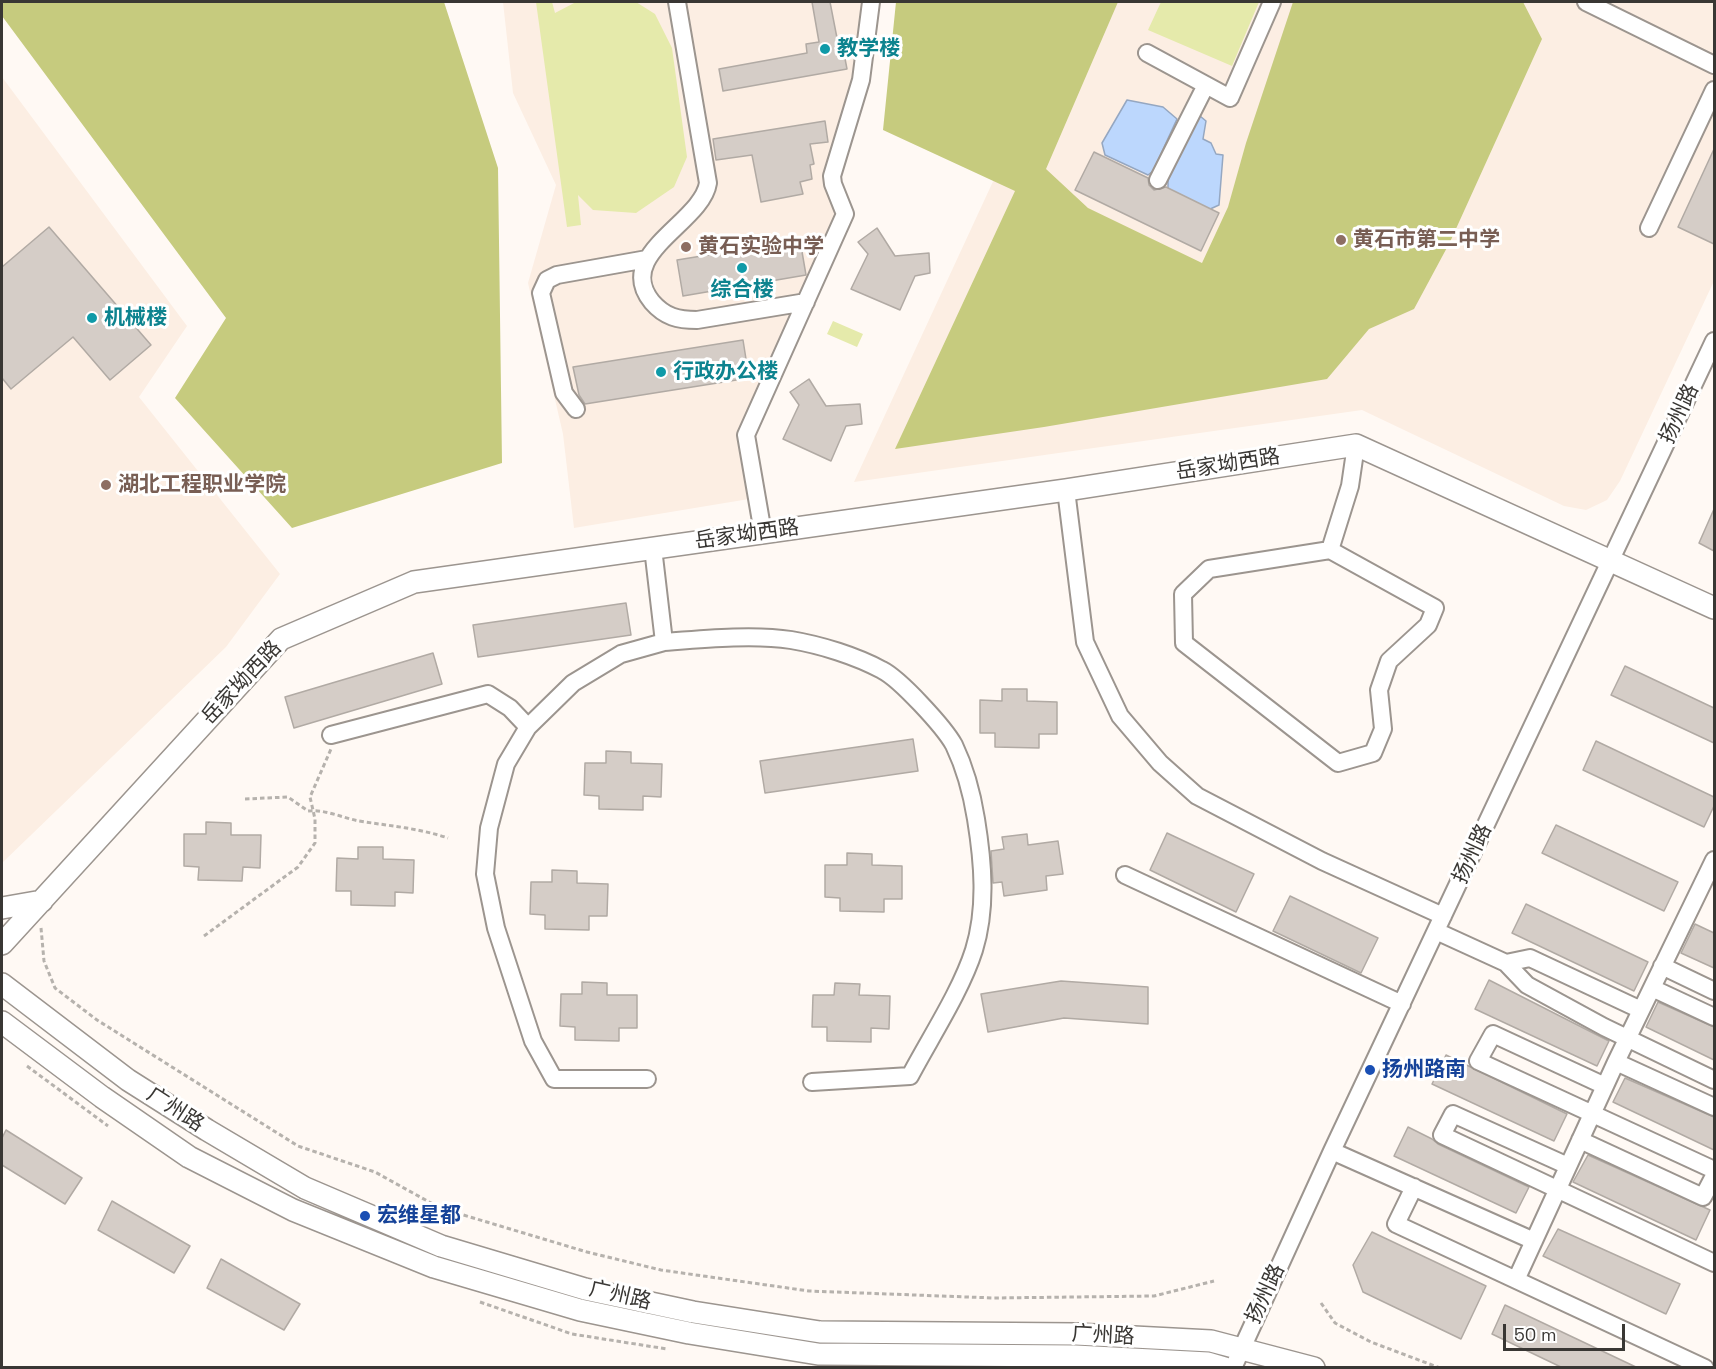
<!DOCTYPE html>
<html>
<head>
<meta charset="utf-8">
<style>
  body { margin:0 }
  #map { position:relative; width:1716px; height:1369px; overflow:hidden; background:#fff9f4; font-family:"Space Grotesk",sans-serif }
  canvas { display:block }
  .frame { position:absolute; inset:0; border:3px solid #393734; pointer-events:none }
  .scale { position:absolute; left:1503px; top:1324px; width:122px; height:27px; box-sizing:border-box; border:3px solid #393734; border-top:0; padding-left:8px; font-size:18px; line-height:21px; white-space:nowrap; color:#393734; -webkit-text-stroke:4px #fff; paint-order:stroke }
</style>
</head>
<body>
<div id="map">
<canvas width="1716" height="1369"></canvas>
<div class="frame"></div>
<div class="scale">50 m</div>
</div>
<script>
const context = document.querySelector('canvas').getContext('2d');
context.lineJoin = 'round';
function fill(path, color) {
  context.fillStyle = color;
  context.fill(path, 'evenodd');
}
function stroke(path, color, width, dash) {
  context.strokeStyle = color;
  context.lineWidth = width;
  context.lineCap = dash ? 'butt' : 'round';
  context.setLineDash(dash || []);
  context.stroke(path);
}
function drawText(font, color, halo, rows, align = 'center') {
  context.font = font + ' "Space Grotesk","Noto Sans SC",sans-serif';
  context.lineWidth = 6;
  context.setLineDash([]);
  context.textBaseline = 'middle';
  context.strokeStyle = halo;
  context.fillStyle = color;
  for (const [text, x, y, turn = 0] of rows) {
    context.save();
    context.translate(x, y);
    context.rotate((+turn || 0) * Math.PI / 180);
    context.textAlign = isNaN(turn) ? turn : align;
    if (halo) context.strokeText(text, 0, 0);
    context.fillText(text, 0, 0);
    context.restore();
  }
}
const built = new Path2D(`
  M503,2H876L869,77L841,178L851,210L752,434L761,497L574,528L563,434L528,283L556,185L513,93Z
  M1076,2H1714V281L1620,481L1607,500L1586,510L1564,506L1362,410L854,482Z
  M2,77L187,326L139,397L280,574L226,647L2,863Z`);
const green = new Path2D(`
  M536,2H552L555,13L576,2H636L655,14L672,48L687,157L674,187L636,213L593,210L578,195L581,225L567,227Z
  M1161,2H1259L1232,66L1148,30Z
  M833,321L863,334L857,347L827,334Z`);
const forest = new Path2D(`
  M2,2H444L498,168L502,463L292,528L175,398L226,318L2,16Z
  M896,2H1118L1046,169L1088,208L1202,263L1228,207L1246,143L1293,2H1523L1542,39L1450,242L1414,309L1369,329L1327,379L1044,427L895,449L1015,191L883,130Z`);
const water = new Path2D(`
  M1127,100L1163,107L1177,119L1153,171L1148,175L1105,155L1102,143Z
  M1200,116L1206,121L1203,139L1211,143L1216,154L1223,155L1219,205L1208,210L1168,192V179Z`);
const building = new Path2D(`
  M812,2H830L837,38H841L847,69L723,91L719,69L807,53L806,44L819,42Z
  M825,121L828,142L810,144L814,164L810,165L812,179L800,182L803,194L761,202L752,155L716,160L713,139Z
  M1714,149V244L1678,227Z
  M1094,152L1148,178L1149,185L1154,190L1166,187L1219,213L1201,251L1075,190Z
  M49,227L151,345L110,380L73,337L11,389L2,378V267Z
  M877,228L895,256L929,253L930,273L915,276L900,310L851,289L868,254L858,242Z
  M800,240L806,275L683,296L677,260Z
  M743,340L749,378L585,404L579,395L573,367Z
  M809,379L826,406L860,404L862,424L846,426L831,461L783,439L799,405L790,392Z
  M1714,509V551L1699,543Z
  M626,603L631,635L478,657L473,625Z
  M433,653L442,684L294,728L285,697Z
  M1625,666L1714,708V743L1611,695Z
  M1002,689H1027V701L1057,702V734H1039V748L995,747V733H980V700L1002,701Z
  M913,739L918,771L765,793L760,761Z
  M1596,741L1714,797V806L1704,827L1583,770Z
  M606,751L631,752V763L662,764L661,797L643,796V810L599,809V796L584,795L585,763H606Z
  M206,822L231,823V835H261L260,868L243,867L242,881L198,880L199,867L184,866V834H206Z
  M1556,825L1678,882L1664,911L1542,853Z
  M1167,833L1254,874L1236,912L1150,870Z
  M1027,834L1028,845L1058,841L1063,874L1046,876L1047,890L1004,896L1002,882L993,883L991,851L1004,849L1002,837Z
  M358,847H383V859L414,860L413,893L395,892V906L351,905V891H336L337,858L358,859Z
  M847,853L872,854V865L902,866V899H884V912L840,911V898L825,897V865H847Z
  M552,870L577,871V883L608,884L607,916H589V930L545,929V915L530,914L531,882H552Z
  M1290,896L1378,938L1361,973L1273,931Z
  M1526,904L1648,962L1634,991L1512,933Z
  M1695,924L1714,933V968L1681,953Z
  M1489,980L1609,1041L1597,1066L1475,1009Z
  M1061,981L1148,987V1024L1064,1018L988,1032L981,994Z
  M582,982L607,983V995H637V1028H619V1041L575,1040V1027L560,1026L561,994H582Z
  M835,983L860,984L859,995L890,996L889,1029L871,1028V1042L827,1041V1027H812L813,995H834Z
  M1658,1002L1714,1027V1060L1646,1027Z
  M1446,1055L1567,1114L1554,1141L1432,1084Z
  M1625,1078L1714,1117V1150L1613,1102Z
  M1408,1127L1432,1139L1438,1144L1529,1187L1516,1213L1394,1156Z
  M6,1130L82,1178L65,1204L2,1165V1138Z
  M1588,1155L1710,1210L1696,1240L1573,1182Z
  M112,1201L190,1246L174,1273L98,1230Z
  M1558,1229L1680,1284L1666,1314L1543,1256Z
  M1372,1232L1486,1286L1461,1339L1363,1292L1353,1265Z
  M221,1259L300,1304L284,1330L207,1288Z
  M1505,1305L1638,1368H1563L1492,1334Z`);
const path = new Path2D(`
  M245,799L288,797L308,811C325,809 343,818 359,821C390,826 418,828 448,838
  M41,928L44,961L55,988L97,1020L298,1146L375,1172L440,1208L587,1252L661,1270L809,1291L994,1298L1154,1296L1214,1281
  M204,936L298,867L315,843V819L310,797L331,749
  M27,1066L108,1126
  M480,1302L572,1334L667,1349
  M1321,1303L1335,1323L1371,1342L1440,1368`);
const minor = new Path2D(`
  M677,2L708,183C702,223 613,254 652,302C665,317 678,320 697,320L806,302
  M1586,2L1714,65
  M1147,53L1230,98L1272,2
  M1158,180L1206,85
  M1649,228L1714,90
  M576,409L564,393L541,293L547,280L557,275L647,259
  M1066,490L1085,642L1120,716L1160,763L1197,796L1322,861L1443,916
  M763,533L746,435L845,214L833,184L832,176L861,80L871,2
  M653,548L664,642C702,639 754,634 791,640C821,645 856,656 882,670C900,679 944,727 954,745C965,768 972,794 976,819C983,862 987,908 974,950C961,991 930,1038 910,1076L812,1082
  M1330,550L1435,608L1428,625L1389,661L1379,690L1383,729L1373,753L1338,763L1184,643L1183,594L1209,569L1330,550L1350,486L1356,445
  M331,735L488,694L510,708L528,727
  M1125,875L1402,1004
  M1436,931L1506,963L1527,985L1604,1027L1714,1080
  M1506,963L1530,958L1641,1010
  M1662,966L1714,991
  M1652,988L1714,1017
  M1616,1062L1714,1107
  M647,1079H554L533,1041L496,928L485,874L489,828L506,764L528,727L573,683L621,654L664,642
  M1605,1086L1493,1034L1478,1061L1714,1170
  M1580,1140L1703,1197L1714,1176
  M1332,1151L1534,1241
  M1568,1166L1453,1114L1442,1135L1714,1263
  M1414,1187L1396,1224L1705,1368
  M1516,1280L1616,1062L1714,860
  M1233,1368L1332,1151L1714,341`);
const major = new Path2D(`
  M2,908L42,901
  M2,944L281,639L414,582L1066,490L1356,445L1714,608
  M2,984L128,1080L207,1130L305,1188L441,1246L585,1289L693,1312L820,1332L1076,1334L1211,1341L1314,1368
  M2,1022L102,1097L189,1157L293,1210L434,1267L580,1310L689,1333L818,1354L1075,1356L1208,1363L1225,1368`);
const markers = [
  [825,49,6,"#0f9aa8"],
  [1341,240,6,"#8d6e63"],
  [686,247,6,"#8d6e63"],
  [742,268,6,"#0f9aa8"],
  [92,318,6,"#0f9aa8"],
  [661,372,6,"#0f9aa8"],
  [106,485,6,"#8d6e63"],
  [1370,1070,6,"#1a4fb4"],
  [365,1216,6,"#1a4fb4"]
];
const cultureNames = [
  ["教学楼",837,49],
  ["综合楼",742,290,"center"],
  ["机械楼",104,318],
  ["行政办公楼",673,372]
];
const educationNames = [
  ["黄石市第二中学",1353,240],
  ["黄石实验中学",698,247],
  ["湖北工程职业学院",118,485]
];
const streetNames = [
  ["扬州路",1680,414,-65],
  ["岳家坳西路",1228,465,-9],
  ["岳家坳西路",747,535,-8],
  ["岳家坳西路",242,683,-47],
  ["扬州路",1473,854,-65],
  ["广州路",175,1110,33],
  ["扬州路",1266,1294,-65],
  ["广州路",620,1296,13],
  ["广州路",1103,1336,3]
];
const transitNames = [
  ["扬州路南",1382,1070],
  ["宏维星都",377,1216]
];
fill(built, '#fceee3');
fill(green, '#e5eaab');
fill(forest, '#c6cb7e');
fill(water, '#bcd7fd');
stroke(water, '#95a7c1', 1.5);
fill(building, '#d5cdc7');
stroke(building, '#b1aaa4', 1.5);
stroke(minor, '#9c958f', 20);
stroke(major, '#9c958f', 24);
stroke(path, '#b6b2ad', 3, [4.5, 3]);
stroke(minor, '#fff', 16);
stroke(major, '#fff', 21);
for (const [x, y, r, color] of markers) {
  const dot = new Path2D();
  dot.arc(x, y, r, 0, 2 * Math.PI);
  context.fillStyle = color;
  context.fill(dot);
  stroke(dot, '#fff', 2);
}
drawText('bold 21px', '#0d838f', '#fff', cultureNames, 'left');
drawText('bold 21px', '#785e54', '#fff', educationNames, 'left');
drawText('21px', '#393734', '#fff', streetNames);
drawText('bold 21px', '#164399', '#fff', transitNames, 'left');
</script>
</body>
</html>
